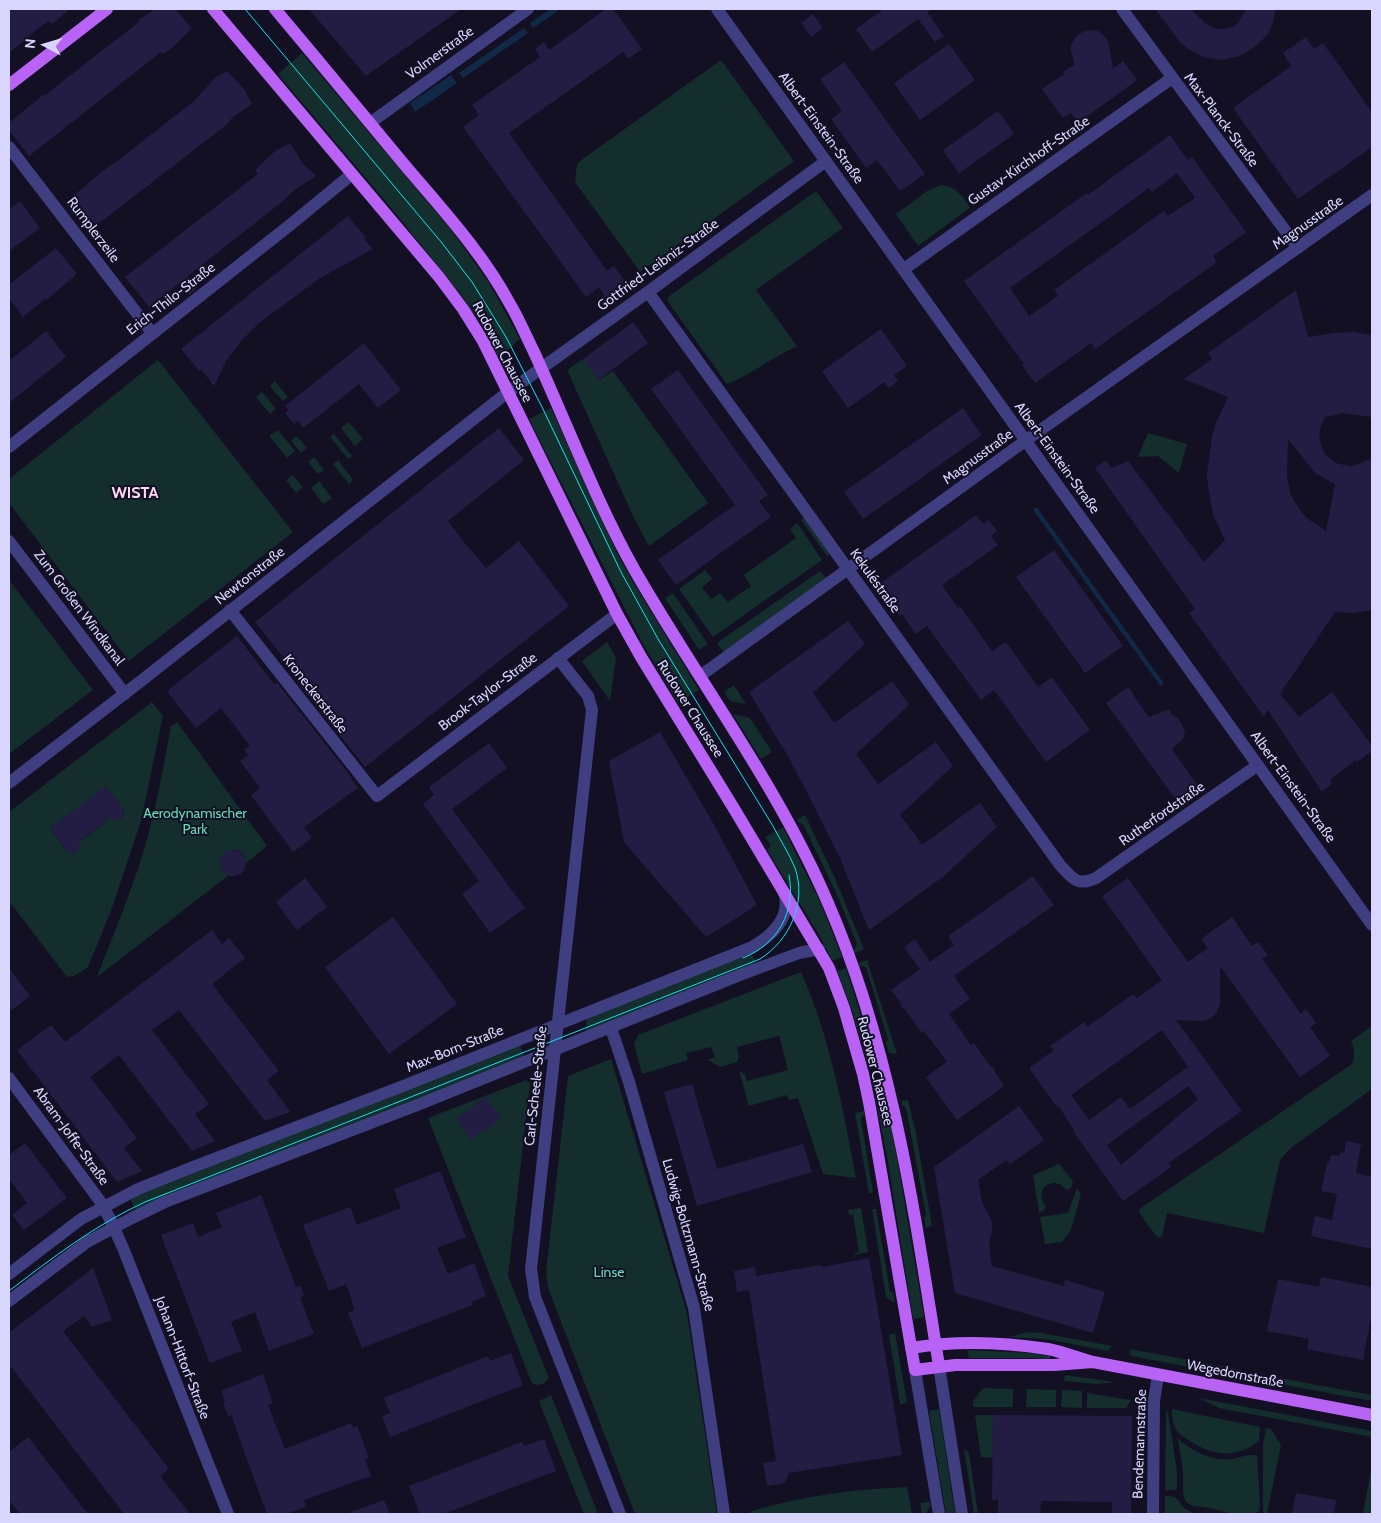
<!DOCTYPE html>
<html>
<head>
<meta charset="utf-8">
<style>
  body { margin:0 }
  #map { position:relative; width:1381px; height:1523px; overflow:hidden; background:#131024; font-family:Cabin,sans-serif }
  canvas { display:block }
  .frame { position:absolute; inset:0; border:10px solid #d8d6fd; pointer-events:none }
  .north { position:absolute; left:20px; top:20px; width:50px; height:50px; -webkit-text-stroke:4px #131024; paint-order:stroke; rotate:276deg; font-size:14px; font-weight:700; line-height:20px; text-align:center; color:#d8d6fd }
  .north::after { content:''; display:block; margin:auto; width:18px; height:22px; background:#d8d6fd; clip-path:polygon(50% 0,100% 100%,50% 72%,0 100%) }
</style>
</head>
<body>
<div id="map">
<canvas width="1381" height="1523"></canvas>
<div class="frame"></div>
<div class="north">N</div>
</div>
<script>
const context = document.querySelector('canvas').getContext('2d');
context.lineJoin = 'round';
function fill(path, color) {
  context.fillStyle = color;
  context.fill(path, 'evenodd');
}
function stroke(path, color, width, dash) {
  context.strokeStyle = color;
  context.lineWidth = width;
  context.lineCap = dash ? 'butt' : 'round';
  context.setLineDash(dash || []);
  context.stroke(path);
}
function drawText(font, color, halo, rows, align = 'center') {
  context.font = font + ' Cabin,sans-serif';
  context.lineWidth = 4;
  context.setLineDash([]);
  context.textBaseline = 'middle';
  context.strokeStyle = halo;
  context.fillStyle = color;
  for (const [text, x, y, turn = 0] of rows) {
    context.save();
    context.translate(x, y);
    context.rotate((+turn || 0) * Math.PI / 180);
    context.textAlign = isNaN(turn) ? turn : align;
    if (halo) context.strokeText(text, 0, 0);
    context.fillText(text, 0, 0);
    context.restore();
  }
}
const green = new Path2D(`
  M302,53L452,231L489,283L520,339L499,358L483,328L465,300L397,215L278,74Z
  M721,60L794,161L640,272L575,182L577,164L580,161Z
  M941,185C955,186 963,196 970,208L918,246L896,214L927,191Z
  M816,191L843,228L756,290L797,346C773,357 752,374 727,384L671,306L668,301V297Z
  M583,359L599,380L613,371L708,503L649,546L634,518L567,370Z
  M158,360L293,532L129,661L9,503V479Z
  M275,381L288,397L283,401L270,386Z
  M262,392L276,409L270,414L256,397Z
  M551,408L619,557L632,580L699,690L678,703L643,644L529,419Z
  M349,422L363,439L355,446L341,428Z
  M278,430L295,451L287,458L269,436Z
  M1148,433L1187,444L1179,473L1158,456L1138,457Z
  M334,434L352,456L348,459L330,437Z
  M297,436L307,448L301,453L291,441Z
  M314,457L324,470L318,474L308,462Z
  M338,460L353,480L349,484L333,464Z
  M293,475L303,487L296,493L286,480Z
  M319,481L332,498L323,504L311,488Z
  M804,518L830,554L827,556L801,520Z
  M797,523L822,560L713,637L679,589L705,570L712,579L702,587L711,599L720,593L728,602L751,586L744,575L796,538L790,529Z
  M820,571L827,579L724,653L717,643Z
  M9,580L93,690L9,754Z
  M673,593L708,644L699,650L665,598Z
  M607,642L616,658L610,701L582,661Z
  M734,685L746,704L730,701L724,692Z
  M152,702L163,716L141,821L112,908L88,967L74,976L67,977L9,901V812ZM106,787L123,809L124,813L122,818L117,820L112,819L103,807L109,819L80,841L73,828L79,847L74,853L67,852L50,828Z
  M733,714L750,718L772,752L761,759Z
  M177,722L267,846L246,863C242,834 204,861 229,875L97,977C113,936 130,895 143,853C156,811 163,768 171,726Z
  M805,815L834,876L864,949L855,953L854,950L857,944L838,897L803,824L799,823L797,819Z
  M783,827L821,904L842,957L832,961L818,933L767,850L771,846L765,837Z
  M749,953L753,956L756,964L588,1031L586,1029L587,1017Z
  M867,960L897,1054L889,1053L886,1043L888,1039L866,967L860,966L859,963Z
  M846,968L874,1058L872,1063L868,1064L866,1059L852,1010L837,971Z
  M801,972C830,1037 843,1108 856,1178L823,1174L798,1098L789,1100L787,1095L749,1106L739,1071L745,1074L747,1081L788,1070L779,1036L737,1047L739,1057L737,1062L720,1067L708,1060L715,1057L711,1047L686,1053L688,1060L642,1074L634,1044L638,1035Z
  M1372,1026V1089L1292,1147L1280,1160L1264,1233L1167,1213L1162,1236L1158,1238L1147,1224L1138,1210L1352,1064C1356,1056 1354,1049 1351,1041Z
  M520,1044L524,1057L137,1210L135,1209L131,1201L133,1197Z
  M611,1059L687,1313L717,1514H635L548,1288L546,1272L568,1076Z
  M526,1080L530,1083L508,1276L549,1378C545,1384 540,1386 533,1384L531,1381L428,1118Z
  M908,1100L916,1133L932,1226L926,1228L924,1218L926,1215L906,1108L902,1105V1101Z
  M887,1105L896,1152L924,1317L913,1319L887,1156L877,1107Z
  M864,1111V1114L861,1119L873,1192L869,1194L855,1113Z
  M1059,1164L1073,1181L1071,1188L1066,1190C1053,1173 1032,1191 1046,1206L1044,1211L1039,1212L1033,1175Z
  M1077,1188L1081,1194L1071,1230L1062,1242L1045,1244L1040,1217L1068,1213Z
  M861,1208L868,1252L855,1255V1253L859,1252L853,1215H849L848,1210Z
  M872,1209H876L890,1291L893,1293L895,1303L886,1297Z
  M1028,1332L1041,1333L1112,1346L1108,1351L1046,1339L1009,1337Z
  M895,1333L907,1403L900,1404L889,1335Z
  M1130,1349L1236,1369L1232,1375L1131,1356Z
  M967,1350L1030,1353L1050,1355L1051,1357L1049,1360L1035,1358H969Z
  M1258,1374L1372,1395V1401L1258,1380Z
  M1065,1375L1115,1382L1096,1384L1064,1381Z
  M983,1388L1013,1389V1407H973V1401Z
  M1027,1389L1056,1390V1407H1026Z
  M1062,1390L1082,1391V1408L1061,1407Z
  M1087,1393L1131,1400L1126,1408H1087Z
  M551,1395L598,1514H584L539,1401Z
  M1199,1398L1372,1431V1437L1219,1408Z
  M939,1409L955,1514H946L929,1411Z
  M1172,1409L1260,1427L1259,1441C1236,1459 1213,1456 1190,1441C1185,1438 1178,1434 1175,1428C1172,1422 1172,1415 1172,1409Z
  M1166,1410L1168,1413L1177,1471V1488L1175,1490H1165Z
  M975,1415H993V1458L981,1457Z
  M1266,1428L1271,1429L1281,1445L1267,1514H1263V1444Z
  M1178,1439C1194,1451 1211,1462 1233,1459C1241,1457 1248,1454 1257,1455L1260,1506L1259,1511C1244,1521 1225,1511 1210,1508C1201,1506 1191,1509 1185,1500C1183,1496 1183,1490 1183,1485C1184,1469 1180,1454 1178,1439Z
  M964,1449L969,1453L978,1514H974Z
  M1372,1464V1514H1363Z
  M907,1487L912,1514H749L752,1511C802,1496 855,1489 907,1487Z
  M1165,1496C1182,1495 1176,1504 1189,1511C1196,1515 1205,1511 1213,1514H1165Z
  M930,1502L931,1506L927,1511V1514H922L920,1503Z`);
const water = new Path2D(`
  M550,9H561L533,28L530,23Z
  M524,28L528,33L463,78L459,73Z
  M451,75L457,83L415,112L410,103Z`);
const stream = new Path2D(`
  M1036,510L1161,683`);
const building = new Path2D(`
  M9,9H70L52,24L49,21L40,27L9,53Z
  M156,9H175L192,28L172,48L163,54L161,52L29,156L9,130V123L44,94L45,95L139,22L138,20Z
  M309,9H461L366,76Z
  M606,9H613L642,49L628,59L623,52L509,133L607,271L614,266L628,286L608,301L599,287L586,297L463,127L479,115L472,105L540,57L535,49L544,42L549,50Z
  M884,9H932L927,12L944,36L935,42L918,19L872,52L856,29Z
  M1155,9H1191L1205,23L1215,29H1222L1232,27L1238,23L1246,9H1276L1273,22L1268,34L1256,46L1240,56L1222,60L1203,57L1187,48L1180,42Z
  M813,14L823,28L811,37L801,23Z
  M1087,30L1098,31L1106,38L1109,45L1113,69L1123,61L1137,80L1078,123L1071,113L1063,118L1042,89L1064,74L1063,72L1075,64L1071,52V45L1077,35Z
  M1306,37L1314,49L1323,43L1372,112V147L1298,199L1233,108L1291,66L1283,53Z
  M949,44L975,80L920,120L894,83Z
  M844,62L925,174L900,191L877,160L866,168L831,119L842,111L820,79Z
  M227,71L244,89L252,104L233,117L225,126L89,231L66,202L104,170L120,159L194,101L215,78Z
  M998,111L1014,134L959,173L943,150Z
  M1170,135L1188,160L1192,157L1246,232L1213,256L1217,262L1095,349L1091,343L1035,383L1022,365L1024,364L964,281L1087,193L1088,195ZM1177,173L1195,198L1168,216L1164,211L1054,290L1058,296L1029,316L1010,288L1149,188L1152,192Z
  M290,143L303,164L316,176L293,191L283,201L188,276L196,289L189,295L179,283L149,307L125,277L258,174L255,170L275,151Z
  M20,201L40,228L9,251V209Z
  M348,216L366,238L364,239L373,249L320,278L259,323L241,341L226,361L214,386L201,369L199,371L181,349Z
  M56,248L77,274L46,300L45,299L23,317L9,298V285Z
  M1296,290L1308,337L1334,333L1354,332L1372,335V417L1342,413L1325,417L1321,425L1319,437L1324,453L1334,462L1339,464L1351,466L1359,464L1372,458V610L1353,613L1335,612L1280,694L1299,717L1332,692L1372,746V751L1357,762L1356,760L1330,780L1332,784L1322,792L1268,710L1264,717L1189,613L1195,609L1095,468L1106,460L1111,468L1128,461L1204,562L1225,540L1213,514L1208,486L1207,473L1212,437L1216,423L1228,397L1184,379L1212,359L1208,353ZM1288,439L1315,473L1335,484L1326,531L1308,519L1303,514L1294,501L1290,493L1287,475Z
  M633,322L648,343L598,380L583,359Z
  M881,329L907,366L894,375L898,381L889,388L884,382L848,408L822,371Z
  M46,331L66,357L9,403V361Z
  M364,343L401,390L378,408L359,384L303,428L298,421L294,424L285,413L289,410L285,406Z
  M678,370L768,495L759,501L771,517L676,585L658,560L735,505L651,389Z
  M963,408L982,435L863,519L844,492Z
  M499,428L524,460L448,521L463,541L486,568L519,541L569,606L365,767L300,685L306,686L255,622Z
  M976,515L983,524L989,520L997,531L991,536L998,545L942,585L958,608L960,606L992,651L1006,642L1038,687L1052,677L1090,730L1046,762L994,690L981,700L927,626L916,634L902,614L900,616L878,585Z
  M1054,550L1123,646L1085,673L1016,577Z
  M848,621L865,644L813,693L834,723L892,681L909,705L856,754L878,784L936,742L953,766L900,815L915,835L922,845L980,803L997,827L944,876L869,930L840,858L811,800L788,756L749,692Z
  M237,636L274,684H278L352,778L351,779L358,788L304,827L312,838L293,852L251,795L260,788L240,761L248,755L244,750L250,746L221,708L196,728L167,691Z
  M1128,687L1149,717L1169,709L1172,715L1178,718L1183,727L1185,732L1183,739L1172,749L1202,792L1181,807L1106,703Z
  M660,732L713,823L757,905L706,937L624,842L609,761Z
  M489,743L507,768L452,809L525,908L490,933L462,894L479,881L423,804L434,795L429,787Z
  M106,786L123,809V817L116,821L110,818L79,841V847L76,852L72,853L67,852L50,828Z
  M220 863a13 13 0 1 1 26 0a13 13 0 1 1-26 0Z
  M1033,876L1054,905L954,976L970,999L949,1014L971,1045L974,1043L991,1067L994,1068L995,1072L1004,1086L957,1120L926,1077L947,1062L924,1031L922,1033L905,1009L901,1007V1003L891,990L920,969L904,947L915,939L930,962L954,945L948,936Z
  M305,878L327,907L297,930L276,902Z
  M1128,878L1188,962L1208,948L1201,939L1232,917L1252,946L1258,942L1268,955L1262,959L1301,1014L1306,1009L1316,1023L1310,1027L1330,1056L1300,1077L1220,966V1005L1215,1015L1209,1019L1203,1021L1176,1020L1242,1111L1169,1163L1171,1167L1123,1201L1073,1131L1074,1130L1058,1105L1056,1106L1029,1068L1054,1050L1050,1046L1084,1022L1087,1027L1133,994L1137,998L1162,980L1102,896ZM1162,1030L1188,1067L1130,1109L1121,1097L1089,1120L1071,1095ZM1188,1086L1198,1099L1121,1165L1107,1145Z
  M393,917L457,1004L389,1054L325,967Z
  M212,930L222,944L229,938L245,958L212,984L279,1071L267,1080L290,1112L265,1121L179,1010L152,1030L209,1104L195,1114L215,1141L192,1151L119,1055L90,1077L137,1138L124,1148L142,1171L117,1182L17,1050L51,1025L65,1042Z
  M9,968L30,996L9,1012Z
  M692,1084L717,1169L803,1144L812,1172L697,1206L664,1092Z
  M486,1097L501,1118L471,1140L456,1119Z
  M1019,1106L1044,1140L1010,1164L1006,1160L978,1180L982,1202L987,1211L992,1222V1231L989,1244L992,1266L1064,1286L1065,1280L1105,1292L1093,1333L955,1293L934,1167Z
  M1346,1141L1361,1144L1356,1173L1372,1177V1249L1311,1236L1315,1216L1332,1220L1337,1194L1321,1191L1327,1163H1329L1331,1155L1340,1156L1341,1152L1344,1153Z
  M25,1143L67,1198L24,1230L12,1215L27,1203L9,1179V1155Z
  M440,1171L466,1237L437,1248L448,1274L474,1263L486,1296L471,1302L472,1305L362,1348L348,1313L355,1310L346,1284L329,1291L303,1225L350,1207L357,1225L401,1208L394,1189Z
  M261,1195L296,1287L300,1285L304,1296L300,1297L314,1334L269,1351L255,1312L231,1322L242,1351L210,1363L161,1235L193,1223L198,1237L222,1227L216,1213Z
  M869,1258L902,1455L789,1473L785,1483L767,1486L763,1463L776,1461L749,1290L737,1292L734,1271L755,1267L756,1276L821,1265L822,1267Z
  M93,1268L112,1320L92,1327L84,1316L63,1331L169,1469L160,1476L190,1514H124L12,1368H9V1333Z
  M1321,1277L1372,1287V1312L1363,1360L1307,1349L1309,1339L1267,1331L1278,1279L1319,1287Z
  M511,1353L523,1385L390,1437L382,1416L390,1413L384,1398L488,1356L490,1361Z
  M263,1374L273,1403L268,1405L285,1449L351,1423L352,1427L357,1426L369,1458L365,1459L371,1476L304,1500L306,1507L286,1514H267L231,1415L228,1416L223,1403L225,1402L221,1391Z
  M993,1415L1132,1416L1131,1514H1112V1502L1041,1501L1040,1514H998V1500H992Z
  M28,1437L88,1514H20L9,1500V1452Z
  M544,1439L556,1471L443,1514H420L409,1486L522,1442L524,1446Z
  M1296,1493L1336,1500L1334,1514H1292Z
  M384,1500L390,1514H349V1513Z`);
const minor = new Path2D(`
  M717,9L1372,925
  M1122,9L1298,248
  M370,123L528,9
  M9,147L152,333
  M904,269L1172,78
  M648,292L789,487L1060,865C1072,878 1077,887 1096,878L1258,765
  M9,447L290,225L352,174
  M9,541L125,694
  M230,610L377,796L617,614
  M558,658L588,696L592,710L531,1269L535,1297L620,1514
  M700,676L1025,441L1372,195
  M9,783L141,681L508,392L648,292L826,161
  M611,1028L629,1082L694,1308L724,1514
  M9,1078L100,1201L110,1219L123,1248L228,1514
  M9,1274L81,1219L138,1189L193,1167L403,1086L752,947C772,936 792,917 784,892
  M9,1301L87,1242L132,1218L165,1202L415,1106L740,975L799,953L819,949
  M939,1366L962,1514
  M915,1370L939,1514
  M1153,1514L1154,1401L1158,1375`);
const major = new Path2D(`
  M213,9L439,277L463,309L483,341L617,614L641,657L733,807L829,968L844,1008L863,1074L869,1102L915,1370L955,1365H1054L1093,1362
  M275,9C318,60 360,111 403,163C441,208 482,252 510,304C519,319 526,336 534,352C567,424 596,501 634,569C698,681 777,784 828,903C892,1050 914,1209 939,1366
  M9,85L107,9
  M911,1348C957,1340 1002,1342 1048,1349C1063,1352 1078,1358 1093,1362L1372,1415`);
const tram = new Path2D(`
  M743,958C778,944 796,912 789,875
  M9,1291C52,1258 95,1225 145,1202L760,959C790,940 807,902 795,868C789,853 780,840 773,826L658,639L621,572L542,407L506,337L472,282L442,243L245,9`);
const streetNames = [
  ["Volmerstraße",440,53,-36],
  ["Max-Planck-Straße",1221,120,53],
  ["Albert-Einstein-Straße",821,128,54],
  ["Gustav-Kirchhoff-Straße",1029,161,-35],
  ["Magnusstraße",1308,223,-35],
  ["Rumplerzeile",93,230,53],
  ["Gottfried-Leibniz-Straße",658,265,-36],
  ["Erich-Thilo-Straße",171,299,-38],
  ["Rudower Chaussee",502,352,62],
  ["Magnusstraße",978,457,-36],
  ["Albert-Einstein-Straße",1057,458,54],
  ["Newtonstraße",250,576,-38],
  ["Kekuléstraße",875,581,54],
  ["Zum Großen Windkanal",79,608,53],
  ["Brook-Taylor-Straße",488,692,-37],
  ["Kroneckerstraße",315,694,52],
  ["Rudower Chaussee",690,709,58],
  ["Albert-Einstein-Straße",1293,787,54],
  ["Rutherfordstraße",1162,814,-35],
  ["Max-Born-Straße",455,1049,-22],
  ["Rudower Chaussee",875,1071,76],
  ["Carl-Scheele-Straße",536,1086,-84],
  ["Abram-Joffe-Straße",71,1136,54],
  ["Ludwig-Boltzmann-Straße",688,1235,74],
  ["Johann-Hittorf-Straße",182,1358,69],
  ["Wegedornstraße",1235,1374,11],
  ["Bendemannstraße",1140,1444,-88]
];
const parkNames = [
  ["Aerodynamischer",195,814],
  ["Park",195,830],
  ["Linse",609,1273]
];
const quarterNames = [
  ["WISTA",135,493]
];
fill(green, '#132e2c');
fill(water, '#112847');
stroke(stream, '#112847', 4.5);
fill(building, '#231d44');
stroke(minor, '#3e3e81', 12);
stroke(major, '#b863f6', 12);
stroke(tram, '#0de5f1', 1);
drawText('14px', '#d8d6fd', '#131024', streetNames);
drawText('14px', '#65d9b7', '#131024', parkNames);
drawText('bold 16px', '#fdd8f1', '#131024', quarterNames);
</script>
</body>
</html>
